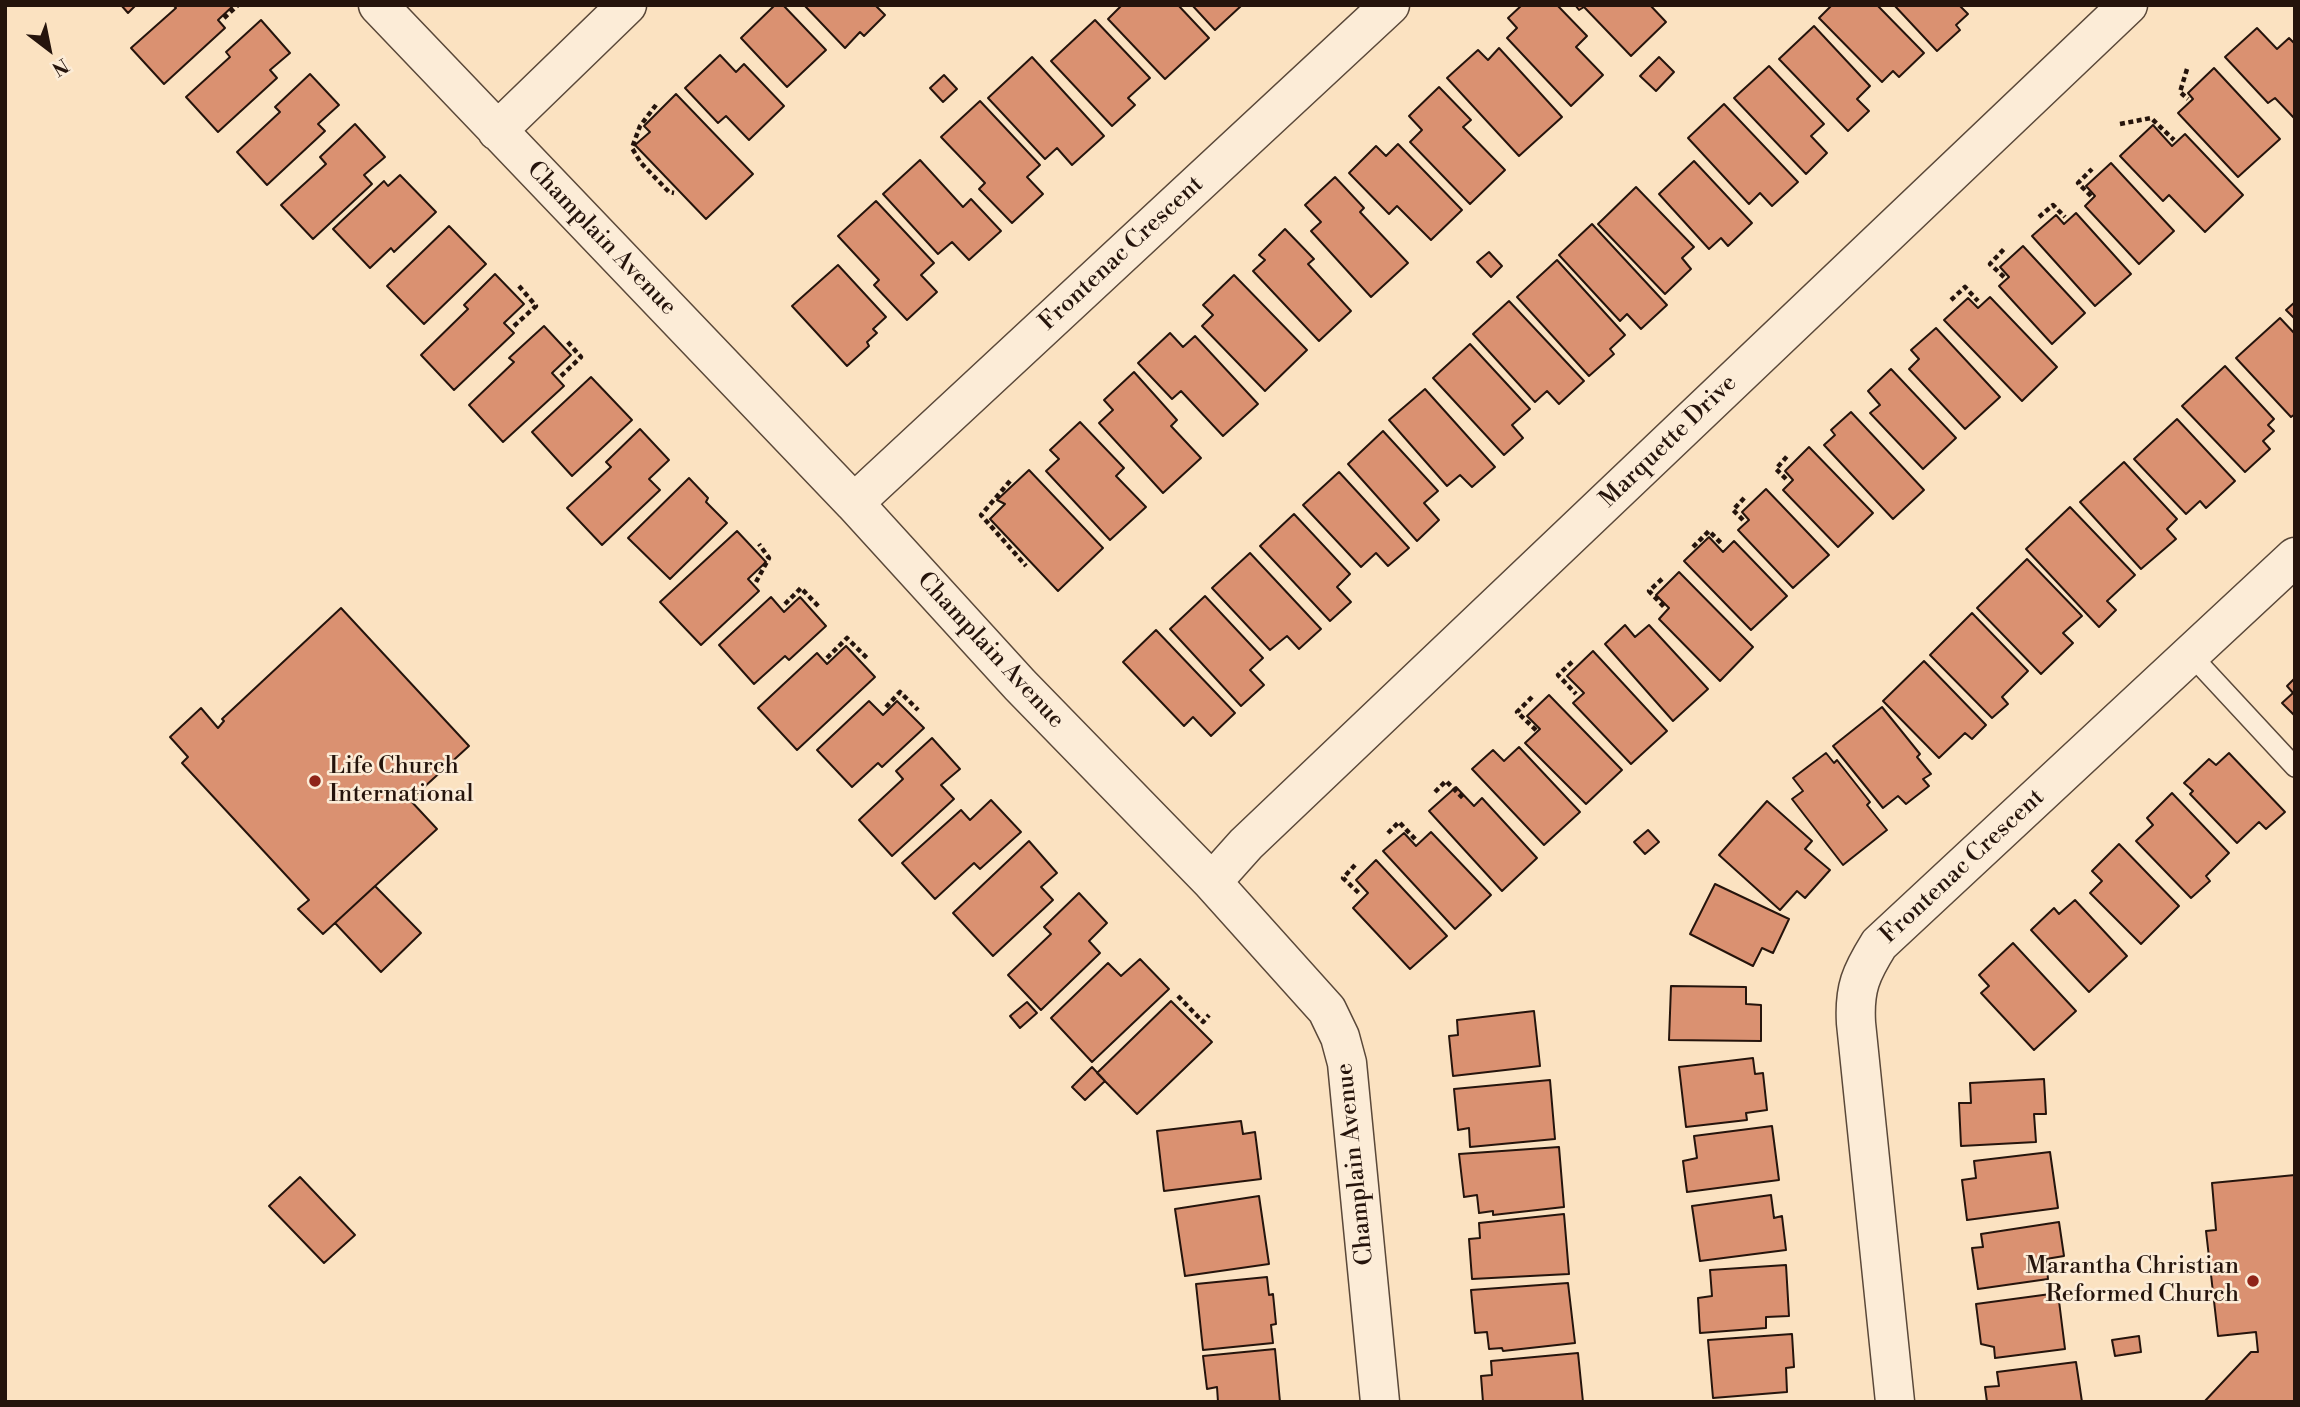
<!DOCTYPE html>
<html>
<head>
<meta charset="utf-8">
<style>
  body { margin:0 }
  #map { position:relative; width:2300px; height:1407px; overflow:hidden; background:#fbe2c1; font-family:"Libre Bodoni",serif }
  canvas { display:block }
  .frame { position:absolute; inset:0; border:7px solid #25140c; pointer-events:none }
  .north { position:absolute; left:14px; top:14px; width:70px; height:70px; -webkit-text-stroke:5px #fcecd7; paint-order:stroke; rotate:148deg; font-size:19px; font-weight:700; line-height:28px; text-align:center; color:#25140c }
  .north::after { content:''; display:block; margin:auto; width:24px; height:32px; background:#25140c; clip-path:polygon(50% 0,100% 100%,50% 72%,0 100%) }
</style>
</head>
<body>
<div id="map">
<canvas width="2300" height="1407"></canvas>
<div class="frame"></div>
<div class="north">N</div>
</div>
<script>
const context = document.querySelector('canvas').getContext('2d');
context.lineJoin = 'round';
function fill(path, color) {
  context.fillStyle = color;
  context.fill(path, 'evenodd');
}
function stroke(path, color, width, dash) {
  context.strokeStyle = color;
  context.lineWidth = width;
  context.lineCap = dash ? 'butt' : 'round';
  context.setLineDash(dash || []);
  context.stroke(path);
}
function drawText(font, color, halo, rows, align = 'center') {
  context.font = font + ' "Libre Bodoni",serif';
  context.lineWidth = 5;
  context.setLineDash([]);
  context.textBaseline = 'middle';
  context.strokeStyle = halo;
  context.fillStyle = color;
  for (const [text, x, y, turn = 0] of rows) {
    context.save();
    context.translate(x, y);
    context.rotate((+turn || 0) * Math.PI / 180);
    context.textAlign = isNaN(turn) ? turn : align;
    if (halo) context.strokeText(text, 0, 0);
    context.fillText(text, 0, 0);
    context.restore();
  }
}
const building = new Path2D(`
  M121,5H136L128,13Z
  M173,5H234L218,20L225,28L164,84L131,48L176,8Z
  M775,5H783L826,50L787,87L741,38Z
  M804,5H875L885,15L864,36L860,32L845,48Z
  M1122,5H1178L1209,38L1165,79L1108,19Z
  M1192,5H1240L1241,6L1215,30Z
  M1522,5H1557L1587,36L1576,47L1603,75L1571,106L1507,38L1517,28L1508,18Z
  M1575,5H1650L1666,22L1631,56L1584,7L1579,10Z
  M1832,5H1877L1924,53L1899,77L1893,71L1882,82L1819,18Z
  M1894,5H1959L1968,14L1956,25L1960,30L1937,51Z
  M261,20L290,53L270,70L277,78L218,132L186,97L230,57L226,52Z
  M1095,20L1150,78L1128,98L1135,105L1112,126L1051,61Z
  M1814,26L1870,86L1857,99L1869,111L1848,131L1779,59Z
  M2257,28L2277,49L2289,38L2295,44V119L2275,98L2268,103L2225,57Z
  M1499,48L1562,117L1519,156L1447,78L1478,50L1488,60Z
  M720,55L736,72L744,64L784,106L749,140L726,116L718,123L685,88Z
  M1032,57L1104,136L1072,165L1057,148L1045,159L988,98Z
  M1659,57L1674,72L1656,91L1640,76Z
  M1769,66L1824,124L1811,136L1827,153L1806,174L1734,98Z
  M2214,68L2280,139L2238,177L2178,113L2193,99L2188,93Z
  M310,74L339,105L318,124L325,131L267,185L237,152L280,112L275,107Z
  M944,75L957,89L943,102L930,88Z
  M1439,87L1471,120L1463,127L1505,170L1470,204L1410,142L1422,130L1409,116Z
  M676,94L753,174L706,219L635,145L650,132L644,126Z
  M980,101L1040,165L1027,177L1043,194L1012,223L979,189L985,183L941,137Z
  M1724,104L1798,182L1772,206L1760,193L1749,204L1688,138Z
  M355,124L385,157L364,175L372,184L313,239L281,205L326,164L320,157Z
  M2153,125L2172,146L2185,134L2243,195L2205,232L2169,195L2163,201L2120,156Z
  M1398,144L1462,210L1431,240L1397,206L1389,214L1349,173L1376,146L1386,156Z
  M920,160L963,207L971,199L1001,231L969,260L952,242L938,254L883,194Z
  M1694,161L1752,223L1728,246L1721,238L1709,249L1659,194Z
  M2111,163L2174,231L2139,264L2085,206L2095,196L2086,186Z
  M400,175L436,212L394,252L391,248L370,268L333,229L384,181L388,186Z
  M1335,177L1364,208L1360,212L1408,263L1371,297L1311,231L1321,222L1305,205Z
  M1636,187L1694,247L1682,258L1691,269L1665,294L1598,224Z
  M876,201L934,263L921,275L937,292L907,320L874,285L879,280L838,236Z
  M2076,213L2131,274L2095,306L2032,236L2056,215L2064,224Z
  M1592,224L1667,305L1641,329L1627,314L1620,321L1559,255Z
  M449,226L486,264L424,324L387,286Z
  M1285,229L1314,259L1308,264L1351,311L1319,341L1253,271L1265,260L1259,255Z
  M2023,246L2085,313L2052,344L1999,286L2009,277L2000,267Z
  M1489,252L1502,266L1491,277L1477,262Z
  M1557,260L1625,335L1610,349L1614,354L1589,376L1517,297Z
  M838,265L886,317L873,329L877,333L867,342L869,346L847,366L792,306Z
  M495,274L524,304L504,323L514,333L454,390L421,355L468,309L464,305Z
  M1234,275L1307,350L1265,391L1202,326L1213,315L1203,305Z
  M1990,297L2057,367L2022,401L1944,320L1968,298L1978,308Z
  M1509,301L1584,381L1559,404L1547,391L1535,402L1473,334Z
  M2295,302V319L2286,310Z
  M2280,318L2295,334V414L2291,417L2236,358Z
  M544,326L571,355L552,373L564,386L503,442L469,405L514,362L509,358Z
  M1936,328L2000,397L1965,429L1909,369L1919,359L1911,350Z
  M1170,333L1183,347L1195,336L1258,404L1223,436L1181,391L1172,399L1138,363Z
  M1470,344L1530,409L1512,425L1523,438L1504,455L1433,378Z
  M2225,366L2274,419L2268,425L2274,431L2263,441L2270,449L2245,472L2182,406Z
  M1891,369L1956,438L1923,469L1870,413L1880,405L1868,391Z
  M1134,372L1177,420L1171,426L1201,458L1163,493L1099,423L1113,410L1104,400Z
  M591,377L632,420L572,476L532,432Z
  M1425,389L1495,467L1472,487L1460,475L1447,486L1389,420Z
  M1851,412L1924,490L1893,519L1824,445L1835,435L1831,430Z
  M2177,419L2235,481L2206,508L2200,501L2186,514L2134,459Z
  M1080,422L1124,468L1116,476L1146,507L1110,540L1046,471L1059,459L1050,450Z
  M640,429L669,460L649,479L660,490L602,545L567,508L611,467L606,462Z
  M1383,431L1438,491L1424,503L1439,520L1417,541L1348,464Z
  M1809,447L1873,513L1838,547L1783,490L1793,480L1785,471Z
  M2124,462L2177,519L2167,529L2176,539L2141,569L2080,502Z
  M1029,470L1103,548L1058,591L990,519L1005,504L997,500Z
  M1339,472L1409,548L1388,566L1376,553L1361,567L1303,505Z
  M689,478L708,498L706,502L727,523L670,579L628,538Z
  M1766,489L1829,555L1793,588L1738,530L1749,520L1742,512Z
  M2070,507L2135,575L2107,601L2116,610L2099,627L2026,549Z
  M1294,514L1350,574L1337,587L1351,602L1330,621L1260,546Z
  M737,531L766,562L748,579L759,591L701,645L660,602Z
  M1709,537L1723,552L1734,541L1787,596L1751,630L1684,561Z
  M1250,553L1321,629L1299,649L1287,636L1270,650L1212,588Z
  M2027,559L2082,616L2063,633L2073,643L2041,674L1977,608Z
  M1679,572L1753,647L1720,681L1659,619L1669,608L1656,595Z
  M1205,596L1263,658L1250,670L1264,685L1241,706L1170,629Z
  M771,597L784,612L800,597L826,626L789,660L785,656L754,684L719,645Z
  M341,608L469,746L410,800L437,829L323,934L298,909L309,900L182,763L188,757L170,737L201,708L218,728L224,721L222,719Z
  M1972,613L2028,671L2002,697L2008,704L1992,718L1930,655Z
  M1625,625L1635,637L1649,625L1708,689L1673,721L1605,644Z
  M1156,630L1235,713L1211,736L1193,717L1184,726L1123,662Z
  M846,646L875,677L797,750L758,708L817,653L827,664Z
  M1593,651L1667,731L1631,764L1573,703L1584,693L1567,676Z
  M1924,661L1986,725L1972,739L1965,733L1939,758L1883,701Z
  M2295,678V716L2282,703L2293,693L2287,686Z
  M1549,695L1622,770L1586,804L1525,743L1540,729L1527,716Z
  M869,701L883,715L897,701L924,728L882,767L878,763L852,787L817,750Z
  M1882,707L1920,754L1917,757L1931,774L1923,779L1929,786L1906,804L1898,796L1883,808L1833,746Z
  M932,738L960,769L941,785L954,799L892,856L859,820L903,779L896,771Z
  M1519,747L1580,812L1544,845L1472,769L1493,750L1504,761Z
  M1826,753L1834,763L1837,760L1870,802L1867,805L1887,830L1843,865L1792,799L1803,791L1793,778Z
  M2229,753L2285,812L2266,829L2259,822L2237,843L2190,794L2193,791L2184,783L2209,759L2216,765Z
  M1456,787L1474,806L1482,798L1537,858L1502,891L1429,811Z
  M2172,793L2229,853L2206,876L2210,881L2191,898L2136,841L2153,825L2147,818Z
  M991,800L1021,832L980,869L974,863L935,899L902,863L961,810L970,820Z
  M1767,801L1812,841L1805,849L1830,870L1805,898L1797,891L1780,910L1719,855Z
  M1648,830L1659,842L1645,854L1634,842Z
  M1431,832L1491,895L1455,929L1383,851L1404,833L1416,846Z
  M1029,841L1057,873L1041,887L1053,900L993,956L953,913Z
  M2119,844L2179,906L2141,944L2090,893L2102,881L2092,871Z
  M1376,860L1447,936L1410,969L1353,908L1368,893L1356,880Z
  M1715,884L1789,919L1773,953L1762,948L1753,966L1690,934Z
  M375,886L421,933L381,972L335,923Z
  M1079,893L1107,923L1089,941L1100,953L1041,1010L1008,975L1051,934L1044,927Z
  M2075,900L2127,956L2089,992L2031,930L2054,908L2059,914Z
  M2013,943L2076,1011L2034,1050L1981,993L1989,986L1979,975Z
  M1140,959L1169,989L1092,1062L1051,1018L1108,963L1121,976Z
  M1671,986L1746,987V1004L1761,1005V1041L1669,1040Z
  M1171,1001L1212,1042L1137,1114L1097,1073Z
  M1027,1002L1037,1013L1020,1028L1010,1016Z
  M1534,1011L1540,1066L1453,1076L1449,1036L1458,1035L1457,1020Z
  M1753,1058L1755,1074L1763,1073L1767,1110L1746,1113L1747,1120L1686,1127L1679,1067Z
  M1092,1067L1105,1081L1085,1100L1072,1087Z
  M2044,1079L2046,1114H2034L2036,1142L1961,1146L1959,1103H1971L1970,1083Z
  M1550,1080L1555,1139L1470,1147L1469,1128L1458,1130L1454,1089Z
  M1241,1121L1243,1134L1255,1132L1261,1179L1164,1191L1157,1131Z
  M1772,1126L1779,1180L1687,1192L1683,1161L1697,1158L1694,1136Z
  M1559,1147L1564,1207L1493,1215V1211L1479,1213L1477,1195L1464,1197L1459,1154Z
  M2050,1152L2058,1208L1967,1220L1962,1180L1976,1178L1974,1161Z
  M2295,1175V1402H2204L2251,1352H2258L2256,1332L2218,1336L2206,1231L2216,1230L2212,1183Z
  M300,1177L355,1235L324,1263L269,1206Z
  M1771,1195L1774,1218L1782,1216L1786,1250L1700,1261L1692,1206Z
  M1259,1196L1269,1264L1185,1276L1175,1209Z
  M1564,1214L1569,1274L1472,1279L1469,1239L1480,1238L1479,1223Z
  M2059,1222L2064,1256L2046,1259L2048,1279L1978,1289L1972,1248L1983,1247L1981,1234Z
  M1786,1265L1789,1316L1766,1317V1328L1700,1333L1698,1298L1712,1296L1710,1270Z
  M1267,1277L1269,1295L1273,1294L1276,1324L1271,1325L1273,1343L1203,1350L1196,1284Z
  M1568,1283L1575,1343L1503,1351L1502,1348L1489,1349L1487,1332L1475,1333L1471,1290Z
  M2058,1293L2065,1349L1995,1358L1994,1347L1981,1344L1976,1304Z
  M1792,1334L1794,1367L1786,1368L1787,1392L1713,1398L1708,1340Z
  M2139,1336L2141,1352L2115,1356L2112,1340Z
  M1275,1349L1280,1402H1218L1217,1387L1207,1389L1203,1356Z
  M1578,1353L1583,1402H1483L1481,1376L1492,1375L1491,1361Z
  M2076,1362L2082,1402H1987L1985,1387L1999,1386L1997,1372Z`);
const path = new Path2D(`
  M224,18L238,5
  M2187,69L2180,92L2188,99
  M656,105L640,126L632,148L641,163L669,192L674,193
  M2120,124L2151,118L2174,140
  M2091,196L2078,183L2092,169
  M2039,217L2053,205L2065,217
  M2004,277L1990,264L2004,249
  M1951,300L1965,287L1978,301
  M514,326L536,306L519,286
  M561,376L581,357L566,340
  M1786,479L1776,469L1789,454
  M1010,481L981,515L1026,566
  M1743,520L1733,510L1746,496
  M1693,547L1709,531L1723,545
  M1662,579L1649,591L1665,608
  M756,582L769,558L759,544
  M785,604L801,588L820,608
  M827,658L847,638L867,658
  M1572,662L1558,675L1576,694
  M1532,697L1517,712L1537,731
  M886,707L900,692L918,710
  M1435,792L1446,781L1463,798
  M1388,833L1399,822L1416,840
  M1355,865L1343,878L1361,895
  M1178,996L1203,1022L1209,1015`);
const service = new Path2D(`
  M2190,654L2295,767`);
const minor = new Path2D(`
  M378,5L854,503L1020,685L1212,882L1327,1010L1340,1037L1347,1063L1380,1402
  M497,131L627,5
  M854,503L1390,5
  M1212,882L1246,844L2128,5
  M1895,1402L1856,1023C1854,988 1861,973 1879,944L2295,557`);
const markers = [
  [315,781,7,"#8f2418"],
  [2253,1281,7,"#8f2418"]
];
const streetNames = [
  ["Champlain Avenue",601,239,46],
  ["Frontenac Crescent",1122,254,-43],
  ["Marquette Drive",1669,442,-44],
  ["Champlain Avenue",990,651,47],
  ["Frontenac Crescent",1963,867,-43],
  ["Champlain Avenue",1356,1164,-96]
];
const poiNames = [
  ["Life Church",329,767],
  ["International",329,795],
  ["Marantha Christian",2239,1267,"right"],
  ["Reformed Church",2239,1295,"right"]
];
fill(building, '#da9171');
stroke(building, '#25140c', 2);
stroke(service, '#5a4839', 22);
stroke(minor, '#5a4839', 41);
stroke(path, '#25140c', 4.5, [5, 3.5]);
stroke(service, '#fcecd7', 19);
stroke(minor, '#fcecd7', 38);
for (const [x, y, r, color] of markers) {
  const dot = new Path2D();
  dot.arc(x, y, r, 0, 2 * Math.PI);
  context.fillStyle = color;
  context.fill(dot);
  stroke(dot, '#fcecd7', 2.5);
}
drawText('24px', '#25140c', '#fcecd7', streetNames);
drawText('24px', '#25140c', '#fcecd7', poiNames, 'left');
</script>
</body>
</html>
